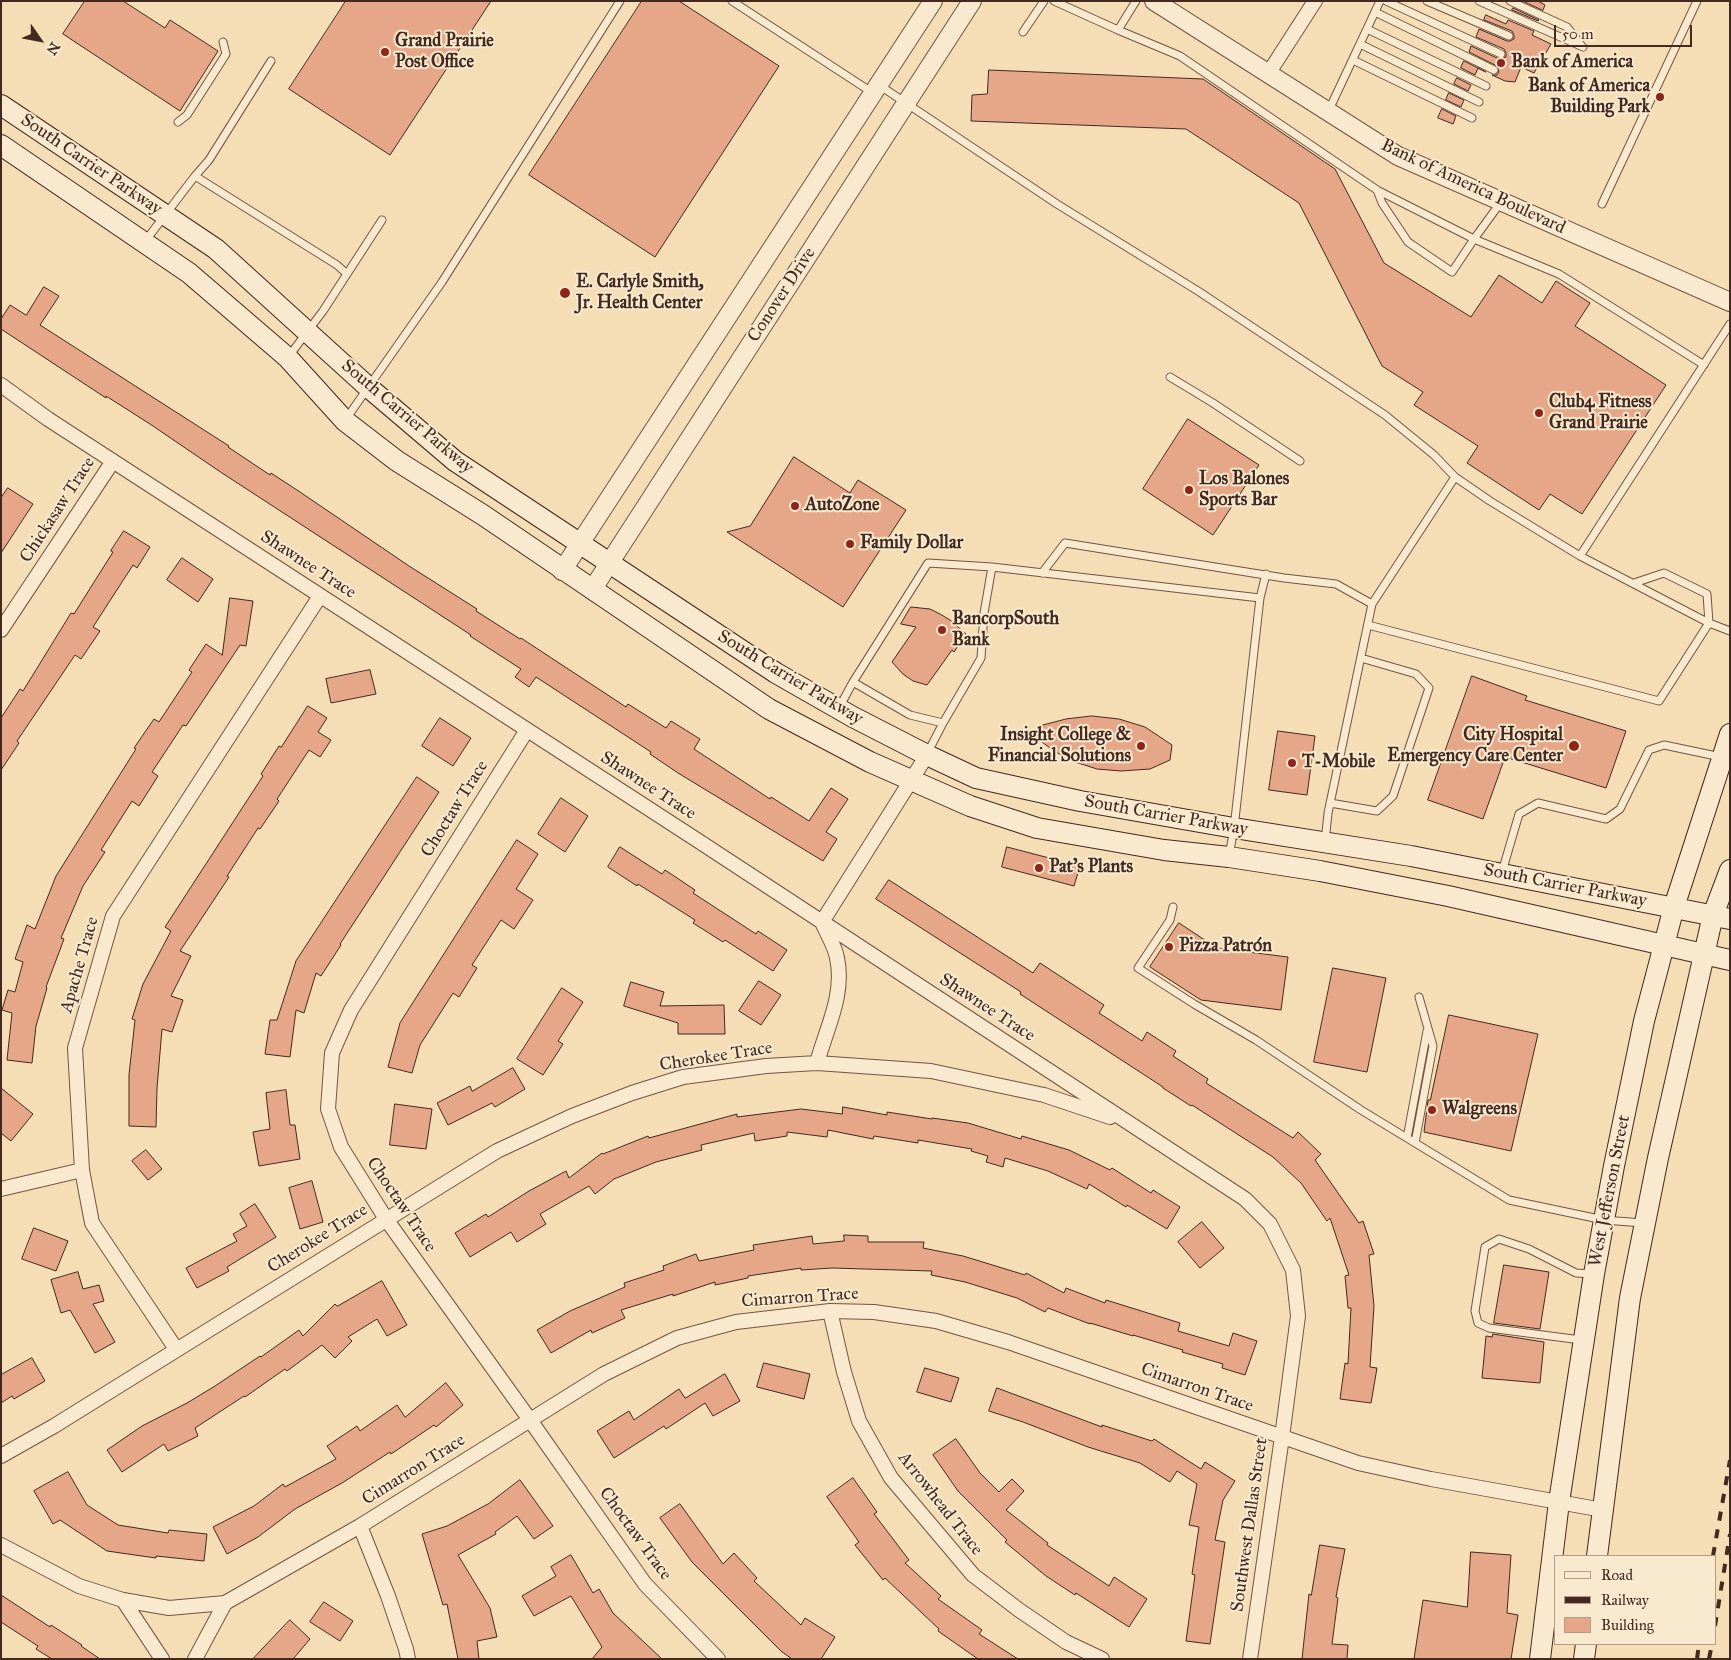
<!DOCTYPE html>
<html>
<head>
<meta charset="utf-8">
<style>
  body { margin:0 }
  #map { position:relative; width:1731px; height:1660px; overflow:hidden; background:#f5ddb5; font-family:"IM FELL Great Primer",serif }
  canvas { display:block }
  .frame { position:absolute; inset:0; border:2px solid #432920; pointer-events:none }
  .legend { position:absolute; left:1554px; top:1555px; width:162px; height:90px; box-sizing:border-box; background:#f8e9cf; border:1px solid #b09c89; margin:0; padding:6px 9px; list-style:none; font-size:15px; color:#432920 }
  .legend li { display:flex; align-items:center; gap:10px; height:25px }
  .legend b { width:25px; border:1px solid #b09c89 }
  .north { position:absolute; left:15px; top:15px; width:50px; height:50px; -webkit-text-stroke:4px #f8e9cf; paint-order:stroke; rotate:123deg; font-size:14px; font-weight:700; line-height:20px; text-align:center; color:#432920 }
  .north::after { content:''; display:block; margin:auto; width:18px; height:22px; background:#432920; clip-path:polygon(50% 0,100% 100%,50% 72%,0 100%) }
  .scale { position:absolute; left:1554px; top:25px; width:138px; height:22px; box-sizing:border-box; border:2px solid #432920; border-top:0; padding-left:6px; font-size:15px; line-height:18px; white-space:nowrap; color:#432920; -webkit-text-stroke:4px #f8e9cf; paint-order:stroke }
</style>
</head>
<body>
<div id="map">
<canvas width="1731" height="1660"></canvas>
<div class="frame"></div>
<ul class="legend">
<li><b style="height:6px;background:#f8e9cf"></b>Road</li>
<li><b style="height:6px;background:#432920"></b>Railway</li>
<li><b style="height:14px;background:#e6a788"></b>Building</li>
</ul>
<div class="north">N</div>
<div class="scale">50 m</div>
</div>
<script>
const context = document.querySelector('canvas').getContext('2d');
context.lineJoin = 'round';
function fill(path, color) {
  context.fillStyle = color;
  context.fill(path, 'evenodd');
}
function stroke(path, color, width, dash) {
  context.strokeStyle = color;
  context.lineWidth = width;
  context.lineCap = dash ? 'butt' : 'round';
  context.setLineDash(dash || []);
  context.stroke(path);
}
function drawText(font, color, halo, rows, align = 'center') {
  context.font = font + ' "IM FELL Great Primer",serif';
  context.lineWidth = 4;
  context.setLineDash([]);
  context.textBaseline = 'middle';
  context.strokeStyle = halo;
  context.fillStyle = color;
  for (const [text, x, y, turn = 0] of rows) {
    context.save();
    context.translate(x, y);
    context.rotate((+turn || 0) * Math.PI / 180);
    context.textAlign = isNaN(turn) ? turn : align;
    if (halo) context.strokeText(text, 0, 0);
    context.fillText(text, 0, 0);
    context.restore();
  }
}
const building = new Path2D(`
  M85,1H123L165,28L170,20L218,51L180,111L63,34Z
  M346,1H491L390,155L289,89Z
  M642,1H679L779,66L655,257L529,175Z
  M1523,1H1538L1545,5L1543,10Z
  M1513,8L1539,20L1538,21L1512,10Z
  M1486,15L1506,24L1508,20L1534,31L1532,35L1551,44L1534,73L1521,67L1515,82L1505,81L1492,75H1497L1499,72L1497,66L1469,52L1471,46L1499,59L1506,57V53L1504,49L1476,37L1479,29L1507,41H1510L1514,39V35L1512,31L1484,20Z
  M1464,61L1486,72L1478,68L1475,75L1461,68Z
  M989,70L1203,79L1335,169L1384,263L1471,317L1499,275L1542,303L1556,281L1590,303L1575,326L1666,385L1582,514L1550,494L1539,510L1467,463L1478,446L1414,405L1423,392L1382,366L1299,203L1186,129L971,121L972,95L987,94Z
  M1457,78L1471,85L1468,91L1454,84Z
  M1449,93L1464,100L1461,107L1446,100Z
  M1442,109L1456,116L1453,124L1438,118Z
  M44,287L59,296L40,325L229,446L228,447L270,475L271,473L300,492L409,566L477,609L476,611L520,639L521,638L626,707L628,704L666,728L671,721L700,739L694,749L770,799L771,797L809,821L831,788L848,799L826,832L837,839L823,861L678,773L650,754L651,752L536,677L529,687L515,677L521,669L470,636L471,635L222,473L150,424L106,396V398L1,329V319L10,305L26,315Z
  M1188,419L1259,465L1213,535L1143,489Z
  M794,457L850,493L858,480L906,510L843,607L727,532L750,526Z
  M8,488L33,504L1,553V498Z
  M124,531L150,547L137,568L133,565L93,627L100,631L81,659L75,655L17,741L19,743L1,770V718L20,689L23,691L71,613L74,614L113,552L111,551Z
  M182,558L213,579L198,602L167,580Z
  M230,598L253,601L246,646L240,645L186,726L183,725L152,772L158,776L139,806L132,801L101,850L105,852L83,886L61,938L64,939L46,987L47,988L36,1026L32,1063L7,1060L12,1013L2,1010L8,990L15,992L23,962L15,959L27,925L35,929L56,876L136,749L134,748L154,719L159,722L192,672L189,670L206,644L222,655Z
  M911,607L930,609L940,614L950,620L966,634L954,652L952,650L927,685L913,681L903,674L892,662L916,627L901,624Z
  M370,670L376,694L331,703L326,679Z
  M1472,676L1527,696L1525,700L1626,731L1606,788L1505,757L1483,819L1428,800Z
  M308,706L327,718L318,732L331,740L320,757L309,750L277,799L279,801L260,829L258,828L227,876L229,877L180,951L191,956L171,996L183,1000L172,1032L162,1029L157,1088L156,1127L129,1126V1075L135,1020L132,1019L143,984L171,931L165,927L263,776L261,774L279,746L281,747Z
  M1092,716L1119,719L1145,727L1172,745L1170,760L1150,769L1121,771L1097,769L1072,761L1054,751L1038,739L1039,726L1066,719Z
  M440,718L471,738L453,766L422,746Z
  M1278,731L1315,736L1307,795L1269,790Z
  M417,777L439,792L340,944L341,945L321,976L316,973L304,1013L296,1010L290,1057L265,1054L270,1020H277L296,961Z
  M561,798L588,816L565,852L538,834Z
  M517,840L538,854L516,889L533,900L514,929L501,920L472,965L477,968L459,997L453,993L420,1045L412,1073L388,1067L400,1023Z
  M620,847L662,874L665,870L695,890L693,893L756,934L758,931L787,950L773,971L725,940L723,942L693,923L695,920L638,884L637,886L608,867Z
  M1007,847L1080,866L1074,886L1002,867Z
  M889,880L1033,973L1040,963L1104,1005L1099,1013L1142,1041L1147,1032L1176,1051L1173,1056L1208,1079L1206,1083L1293,1138L1298,1132L1321,1154L1315,1160L1359,1223L1363,1221L1374,1254L1369,1255L1374,1306L1370,1367L1377,1368L1371,1403L1340,1399L1345,1363L1348,1364L1351,1308H1348L1345,1276L1349,1275L1330,1218L1327,1221L1301,1183L1273,1157L1192,1105L1191,1106L1163,1088V1087L1020,994L1021,992L876,899Z
  M1179,923L1217,948L1288,957L1281,1010L1201,1000L1150,967Z
  M1333,968L1386,978L1367,1072L1314,1062Z
  M759,981L781,995L761,1025L739,1011Z
  M631,982L664,992L660,1006L724,1005L725,1034H678V1023L624,1006Z
  M562,988L583,1002L558,1041L563,1044L543,1075L517,1059Z
  M1449,1015L1538,1034L1511,1151L1424,1132L1428,1100H1430Z
  M513,1068L525,1089L495,1107L492,1103L448,1125L437,1103L470,1086L472,1091Z
  M1,1088L33,1114L11,1141L1,1133Z
  M286,1090L290,1125H295L300,1159L259,1166L253,1132L270,1129L266,1093Z
  M395,1104L432,1109L426,1149L390,1145Z
  M843,1107L887,1115V1112L932,1119V1118L968,1123L1021,1139L1022,1136L1069,1150L1110,1170L1112,1168L1151,1193L1153,1190L1180,1207L1167,1229L1127,1205L1126,1207L1089,1184L1087,1189L1048,1171L1005,1158L1003,1167L986,1162L988,1156L971,1151L972,1149L918,1140V1143L874,1136L873,1139L828,1130L827,1137L787,1132V1136L755,1141L754,1133L701,1145L702,1150L656,1162L614,1179L595,1194L589,1186L540,1214L546,1224L517,1242L511,1232L470,1257L455,1233L486,1214L488,1217L529,1191L566,1171L569,1178L602,1153L603,1154L648,1136L649,1138L737,1114V1117L801,1109L842,1114Z
  M146,1150L162,1169L148,1180L132,1161Z
  M312,1181L323,1222L300,1229L289,1188Z
  M255,1204L276,1237L227,1267L229,1271L197,1288L186,1268L237,1241L233,1234L247,1226L240,1214Z
  M1202,1222L1224,1248L1200,1268L1178,1242Z
  M34,1228L68,1241L56,1271L22,1259Z
  M844,1235L868,1236V1242H924L923,1248L963,1256L1025,1275L1026,1273L1064,1293L1066,1288L1105,1303L1106,1300L1180,1323L1178,1331L1229,1346L1233,1333L1257,1341L1245,1375L1222,1368L1223,1364L1182,1352L1183,1350L1133,1335V1336L1090,1323V1324L1048,1308L1045,1312L1017,1298L965,1282L931,1275L932,1271L832,1268L801,1270V1268L748,1276V1278L715,1285V1282L673,1296V1294L621,1310L625,1318L592,1333L591,1330L551,1353L537,1330L570,1311L625,1287L624,1283L664,1270L663,1266L696,1254L699,1261L754,1250L753,1245L812,1236L813,1244L844,1241Z
  M1504,1265L1549,1272L1540,1329L1494,1323Z
  M78,1272L83,1289L99,1285L104,1301L93,1304L115,1342L95,1353L70,1310L61,1313L51,1280Z
  M382,1281L407,1325L387,1336L377,1319L348,1337L352,1341L335,1358L322,1345L287,1371L285,1369L245,1397L244,1396L195,1428L198,1436L168,1451L164,1444L122,1472L107,1450L142,1426L187,1403L215,1386L260,1356L261,1357L299,1330L303,1336L335,1304L337,1306Z
  M1493,1334L1544,1342L1540,1383L1482,1378L1486,1336L1492,1337Z
  M32,1358L45,1381L14,1399L12,1396L1,1403V1375Z
  M764,1363L810,1374L804,1399L757,1387Z
  M925,1368L959,1378L951,1402L917,1392Z
  M725,1374L740,1401L713,1416L705,1403L666,1429L664,1426L614,1458L597,1431L629,1411L634,1420L679,1389L685,1398Z
  M446,1383L463,1405L436,1427L434,1425L391,1454L390,1452L342,1483L295,1509L258,1537L227,1554L213,1527L254,1506L283,1484L285,1487L336,1459L327,1446L357,1426L360,1431L397,1405L405,1417Z
  M997,1388L1102,1427V1425L1152,1441L1154,1439L1201,1469L1205,1462L1235,1481L1223,1500L1215,1540L1225,1542L1210,1644L1186,1641L1195,1575L1192,1574L1199,1527L1189,1525L1197,1484L1177,1471L1170,1482L1140,1463L1088,1447L1023,1422L989,1411Z
  M956,1439L980,1473L999,1492L1012,1479L1024,1491L1006,1510L1048,1543L1047,1545L1109,1586L1114,1577L1147,1599L1129,1627L1076,1593L1075,1595L1046,1576L1005,1542L1007,1540L958,1491L933,1455Z
  M68,1472L87,1505L118,1525L168,1533L169,1530L207,1534L204,1561L156,1556V1558L107,1551L60,1520L53,1524L34,1491Z
  M853,1478L877,1512L874,1514L909,1560L905,1563L941,1596L938,1599L982,1630L979,1634L1018,1659H978L938,1631L939,1629L885,1578L883,1580L855,1545L859,1542L827,1497Z
  M520,1480L553,1526L534,1539L517,1516L495,1532L496,1534L458,1555L490,1608L497,1637L477,1641L479,1659H458L447,1604L443,1605L422,1534L447,1526L488,1504Z
  M680,1504L723,1564L734,1553L757,1578L754,1581L801,1625L805,1618L835,1637L821,1659H792L781,1651L692,1562L660,1518Z
  M1320,1545L1345,1549L1336,1597L1338,1598L1332,1644L1348,1645L1347,1659H1302L1309,1594L1311,1595Z
  M1471,1552L1511,1555L1507,1613L1518,1615L1511,1659H1414L1423,1600L1467,1607Z
  M571,1555L593,1593L599,1589L613,1613L662,1659H592L602,1647L571,1596L534,1616L522,1596L556,1576L551,1567Z
  M1,1595L50,1627L51,1625L82,1645L81,1646L100,1659H52L36,1649L38,1646L1,1622Z
  M324,1602L353,1621L340,1641L310,1622Z
  M290,1620L310,1639L293,1659H253Z`);
const service = new Path2D(`
  M732,1L873,93
  M1054,1L1118,30L1136,1
  M1386,1L1501,54
  M1427,1L1509,36
  M1479,1L1583,47
  M1510,1L1567,27L1581,45
  M1375,12L1494,70
  M1367,29L1486,86
  M1118,30L1180,56L1377,190
  M1023,32L1044,1
  M1360,44L1479,102
  M1353,60L1472,118
  M879,85L1057,204L1198,291L1385,415L1434,455L1455,477L1490,501L1580,556L1709,623L1730,631
  M1328,112L1380,1
  M178,122L187,115L226,54L223,42
  M195,176L337,265L347,274
  M1501,202L1474,239L1377,190L1382,203L1408,242L1452,272L1474,239L1559,274L1704,365
  M1602,204L1697,1
  M146,240L195,176L209,160L271,61
  M289,356L323,311L382,220
  M1170,377L1213,403L1300,461
  M346,419L442,282L620,1
  M1580,556L1730,324
  M1042,573L1065,543L1284,578L1336,584L1372,604
  M1260,598L1266,574
  M1368,625L1659,701L1709,623L1707,594L1664,573L1634,583
  M853,682L910,715L943,723
  M840,706L853,682L928,563L992,567
  M927,754L943,723L981,658L984,613L992,567L1260,598L1234,828L1229,856
  M1330,803L1377,811L1393,796L1429,688L1416,674L1361,658
  M1325,842L1328,813L1372,604L1455,477
  M1502,872L1519,814L1538,803L1606,819L1620,809L1649,750L1664,745L1721,757
  M1173,907L1170,920L1138,968L1194,1004L1256,1040L1361,1110L1509,1200L1604,1220L1643,1223
  M1407,1138L1427,1031
  M1415,1143L1433,1046L1419,997
  M1581,1340L1489,1328L1478,1323L1475,1311L1485,1247L1499,1239L1529,1249L1576,1273L1593,1274`);
const minor = new Path2D(`
  M1268,74L1315,1
  M1,385L48,419L697,840L1245,1199L1270,1224L1293,1270L1298,1316L1282,1437L1250,1659
  M1,630L113,461
  M527,730L351,1010L332,1053L328,1109L341,1147L386,1219L530,1420L645,1584L718,1659
  M817,1063L931,1071L1044,1095L1110,1117
  M1,1189L82,1170
  M830,1311L844,1372L859,1421L891,1478L973,1575L1019,1610L1066,1642L1102,1659
  M176,1349L92,1223L82,1170L75,1048L113,916L320,596
  M1,1456L54,1426L497,1151L572,1116L632,1093L683,1077L766,1066L817,1063C826,1029 845,995 837,958C835,946 827,934 822,922L927,755
  M360,1526L388,1596L406,1649L408,1659
  M1,1545L79,1586L123,1600L169,1608L225,1603L360,1526L604,1374L677,1338L736,1322L830,1311L874,1312L936,1321L1008,1342L1358,1463L1431,1479L1603,1510
  M123,1600L162,1659
  M195,1659L225,1603`);
const tertiary = new Path2D(`
  M1154,1L1398,156L1730,302
  M562,571L933,1
  M592,590L972,1`);
const secondary = new Path2D(`
  M1,105L216,249L368,387L455,461L776,673L853,717L927,755L976,778L1080,801L1234,828L1411,856L1730,919
  M1,145L189,273L288,358L345,421L397,461L483,515L769,709L870,762L970,806L1037,828L1164,850L1229,857L1320,871L1448,896L1730,960
  M1597,1556L1630,1298L1658,1158L1713,915L1730,870
  M1540,1659L1559,1502L1594,1274L1614,1166L1644,1021L1674,907L1730,734
  M1584,1659L1586,1644`);
const rail = new Path2D(`
  M1713,1556L1730,1460
  M1715,1626L1730,1534
  M1697,1659L1699,1644
  M1709,1659L1712,1644`);
const markers = [
  [385,52,5,"#8f2418"],
  [1501,63,5,"#8f2418"],
  [1660,97,5,"#8f2418"],
  [565,293,6,"#8f2418"],
  [1539,413,5,"#8f2418"],
  [1189,490,5,"#8f2418"],
  [795,506,5,"#8f2418"],
  [850,544,5,"#8f2418"],
  [942,630,5,"#8f2418"],
  [1141,746,5,"#8f2418"],
  [1574,746,6,"#8f2418"],
  [1292,763,5,"#8f2418"],
  [1039,868,5,"#8f2418"],
  [1169,947,5,"#8f2418"],
  [1432,1110,5,"#8f2418"]
];
const poiNames = [
  ["Grand Prairie",395,42],
  ["Post Office",395,63],
  ["Bank of America",1511,63],
  ["Bank of America",1650,87,"right"],
  ["Building Park",1650,108,"right"],
  ["E. Carlyle Smith,",576,283],
  ["Jr. Health Center",576,304],
  ["Club4 Fitness",1549,403],
  ["Grand Prairie",1549,424],
  ["Los Balones",1199,480],
  ["Sports Bar",1199,501],
  ["AutoZone",805,506],
  ["Family Dollar",860,544],
  ["BancorpSouth",952,620],
  ["Bank",952,641],
  ["Insight College &",1131,736,"right"],
  ["Financial Solutions",1131,757,"right"],
  ["City Hospital",1563,736,"right"],
  ["Emergency Care Center",1563,757,"right"],
  ["T-Mobile",1302,763],
  ["Pat's Plants",1049,868],
  ["Pizza Patrón",1179,947],
  ["Walgreens",1442,1110]
];
const streetNames = [
  ["South Carrier Parkway",91,165,34],
  ["Bank of America Boulevard",1473,187,25],
  ["Conover Drive",782,295,-57],
  ["South Carrier Parkway",407,417,40],
  ["Chickasaw Trace",58,510,-57],
  ["Shawnee Trace",308,565,33],
  ["South Carrier Parkway",790,678,31],
  ["Shawnee Trace",648,786,33],
  ["Choctaw Trace",455,809,-58],
  ["South Carrier Parkway",1166,816,10],
  ["South Carrier Parkway",1565,886,11],
  ["Apache Trace",80,965,-74],
  ["Shawnee Trace",987,1008,33],
  ["Cherokee Trace",716,1057,-9],
  ["West Jefferson Street",1610,1191,-79],
  ["Choctaw Trace",401,1205,56],
  ["Cherokee Trace",318,1239,-32],
  ["Cimarron Trace",800,1298,-4],
  ["Cimarron Trace",1197,1388,19],
  ["Cimarron Trace",414,1470,-32],
  ["Arrowhead Trace",940,1504,52],
  ["Southwest Dallas Street",1250,1525,-82],
  ["Choctaw Trace",635,1534,54]
];
fill(building, '#e6a788');
stroke(building, '#432920', 1);
stroke(service, '#705645', 9);
stroke(minor, '#705645', 16);
stroke(tertiary, '#705645', 20);
stroke(secondary, '#432920', 22);
stroke(service, '#f8e9cf', 7);
stroke(minor, '#f8e9cf', 14);
stroke(tertiary, '#f8e9cf', 18);
stroke(secondary, '#f8e9cf', 20);
stroke(rail, '#432920', 4, [9, 9]);
for (const [x, y, r, color] of markers) {
  const dot = new Path2D();
  dot.arc(x, y, r, 0, 2 * Math.PI);
  context.fillStyle = color;
  context.fill(dot);
  stroke(dot, '#f8e9cf', 2);
}
drawText('bold 18px', '#432920', '#f8e9cf', poiNames, 'left');
drawText('18px', '#432920', '#f8e9cf', streetNames);
</script>
</body>
</html>
